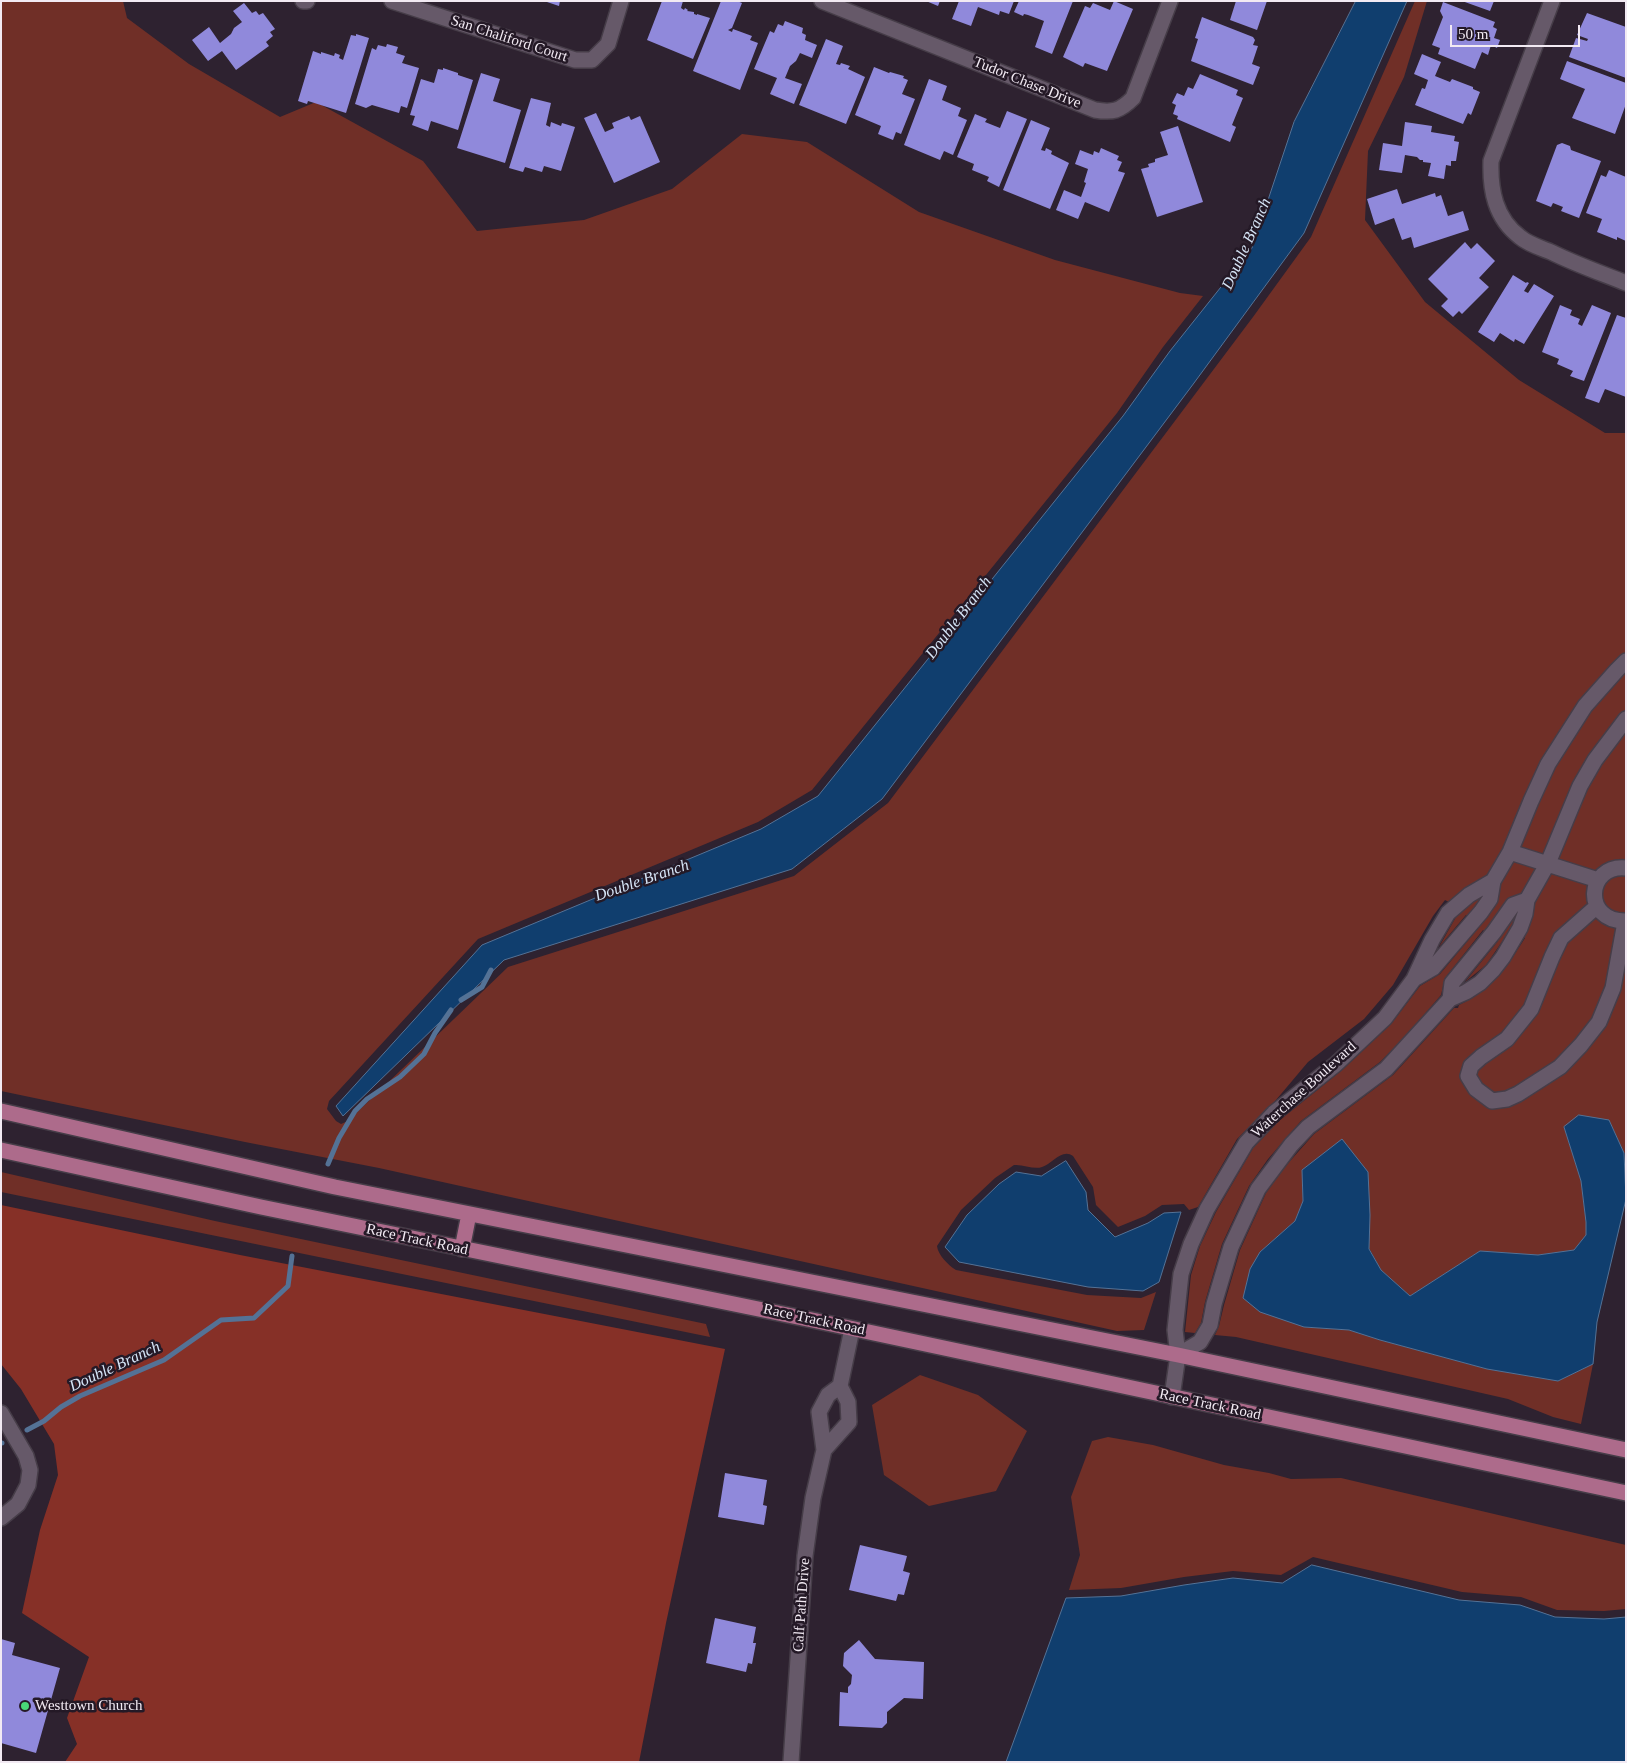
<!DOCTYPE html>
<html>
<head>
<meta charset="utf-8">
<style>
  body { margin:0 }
  #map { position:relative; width:1627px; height:1763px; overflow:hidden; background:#2e2230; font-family:"Times New Roman",serif }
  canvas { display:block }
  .frame { position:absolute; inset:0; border:2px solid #f2eaf3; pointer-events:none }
  .scale { position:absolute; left:1450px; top:25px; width:130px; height:22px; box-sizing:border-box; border:2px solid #f2eaf3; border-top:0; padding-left:6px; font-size:15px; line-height:18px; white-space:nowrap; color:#f2eaf3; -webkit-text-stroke:4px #241926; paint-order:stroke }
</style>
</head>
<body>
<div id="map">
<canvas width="1627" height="1763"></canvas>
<div class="frame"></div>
<div class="scale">50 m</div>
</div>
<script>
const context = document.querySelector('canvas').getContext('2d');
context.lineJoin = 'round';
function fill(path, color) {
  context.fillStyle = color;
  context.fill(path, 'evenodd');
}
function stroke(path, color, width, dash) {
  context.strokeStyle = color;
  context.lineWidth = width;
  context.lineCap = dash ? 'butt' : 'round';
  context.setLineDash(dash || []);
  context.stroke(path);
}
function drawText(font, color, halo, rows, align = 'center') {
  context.font = font + ' "Times New Roman",serif';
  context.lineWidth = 5;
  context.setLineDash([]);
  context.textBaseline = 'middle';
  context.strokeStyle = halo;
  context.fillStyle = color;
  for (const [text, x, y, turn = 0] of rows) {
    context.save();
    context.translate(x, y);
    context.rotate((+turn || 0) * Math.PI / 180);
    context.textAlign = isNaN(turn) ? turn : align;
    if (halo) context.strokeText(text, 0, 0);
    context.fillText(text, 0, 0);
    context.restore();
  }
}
const green = new Path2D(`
  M1,1H123L127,18L189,64L280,117L316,102L423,161L477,231L584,220L672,189L742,134L807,142L919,212L1055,260L1180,293L1203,296L1163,347L1117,413L812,790L758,822L478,939L329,1101L327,1109L336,1121L341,1124L348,1121L508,967L794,876L888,803L1253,317L1311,237L1415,1H1427L1404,77L1368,151L1365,220L1425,302L1519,380L1605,433H1626V1152L1624,1153L1609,1120L1564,1127L1581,1181L1586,1222V1235L1574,1250L1538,1255L1480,1251L1410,1296L1381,1270L1369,1248L1370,1215L1302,1170L1303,1201L1295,1221L1260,1252L1304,1327L1349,1330L1380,1340L1487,1369L1558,1381L1593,1364L1581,1424L1553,1417L1508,1399L1236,1337L1215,1335L1219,1326L1224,1305L1240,1250L1266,1193L1283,1169L1314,1134L1393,1075L1454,1008H1458L1459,1005C1492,989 1506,968 1525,938L1510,930L1486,965L1465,982L1498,941L1483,930L1445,978L1441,995L1405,1037L1380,1062L1301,1121L1268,1159L1249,1186L1222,1244L1205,1302L1201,1323L1195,1333L1185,1332L1191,1275L1200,1246L1216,1212L1253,1148L1280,1120L1341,1071L1391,1024L1420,986L1440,974L1480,926L1466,915L1439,947L1461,908L1445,900L1433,916L1393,985L1364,1019L1308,1062L1276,1100L1237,1139L1198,1207L1189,1210L1184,1204L1162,1205L1145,1216L1118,1227L1096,1205L1093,1187L1073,1156C1062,1148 1052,1164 1042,1167C1034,1170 1023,1164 1014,1165L995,1178L961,1210L937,1246C938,1255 948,1265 956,1270L1087,1295L1141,1298L1156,1292L1144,1330L1117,1331L379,1168L245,1142L1,1091Z
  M1,1172L215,1221L706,1324L710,1337L1,1192Z
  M920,1375L978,1395L1027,1431L996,1491L929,1506L884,1475L872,1405Z
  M1108,1437L1153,1445L1224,1465L1269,1473L1291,1479L1341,1478L1626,1545V1609L1604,1611L1557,1610L1521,1597L1462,1592L1313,1557L1281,1575L1233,1571L1184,1577L1121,1588L1069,1590L1080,1555L1071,1497L1092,1441Z`);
const forest = new Path2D(`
  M1,1205L240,1255L725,1349L666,1623L639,1762H65L77,1744L67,1718L89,1657L22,1613L40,1530L58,1475L54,1444L21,1389L1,1364Z`);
const water = new Path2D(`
  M1356,1H1407L1304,233L1194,383L882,799L792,869L504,960L343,1116L336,1106L482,945L761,829L818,796L1123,416L1170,351L1252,248L1294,122Z
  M1579,1115L1609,1120L1624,1153L1626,1199L1597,1322L1593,1364L1558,1381L1487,1369L1380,1340L1349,1330L1304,1327L1260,1312L1243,1298L1250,1269L1260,1252L1295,1221L1303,1201L1302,1170L1342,1139L1368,1172L1370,1215L1369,1249L1381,1270L1410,1296L1480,1251L1538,1255L1574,1250L1586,1235V1222L1581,1181L1564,1127Z
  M1066,1161L1086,1192L1088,1210L1115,1237L1148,1223L1164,1213L1181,1212L1159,1282L1143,1291L1088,1287L959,1262L945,1247L967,1215L999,1184L1016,1172L1041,1176Z
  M1312,1565L1459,1600L1520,1605L1555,1617L1604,1619L1626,1617V1762H1006L1066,1598L1121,1596L1184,1585L1233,1578L1282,1583Z`);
const stream = new Path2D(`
  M461,1000L482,987L491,970
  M328,1164L339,1138L355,1111L367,1099L400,1077L424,1054L435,1033L451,1010
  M27,1430L44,1421L61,1407L80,1396L164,1360L221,1320L254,1318L288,1286L292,1256
  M1,1443H2`);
const building = new Path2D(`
  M544,1H560L559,6Z
  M662,1H683L681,8L684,10L685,8L688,10L687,11L694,12V14L697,15V14L710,18L693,59L647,40Z
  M721,1H737L742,3L732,28L728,30L732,32L733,29L752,36L750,40L758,43L740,90L693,71Z
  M926,1H940L938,6Z
  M959,1H1014L1009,14L1000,11L999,15L978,7L971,26L952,19Z
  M1019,1H1073L1052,54L1035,47L1044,21L1028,15L1024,14L1023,16L1014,12Z
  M1114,1L1133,9L1107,71L1085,63L1083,67L1063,57L1085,6L1090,8L1093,3L1110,10Z
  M1236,1H1267L1257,30L1230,20Z
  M1462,1H1494L1490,11Z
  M1443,2L1495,22L1493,27L1497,29L1494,38L1500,40L1497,48L1491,45L1488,55L1482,52L1475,69L1438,54L1440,48L1432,45L1443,17L1440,11Z
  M244,3L252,13L256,11L259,15L263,13L275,29L270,32L273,36L266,42L269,46L236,70L222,51L208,61L192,40L209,27L220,43L231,34L234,28L242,22L233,11Z
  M1587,13L1626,27V78L1569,57L1576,38L1587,41L1588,39L1577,35Z
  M1202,17L1253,37L1255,40L1253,45L1258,46L1252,64L1260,67L1253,85L1191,61L1198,39L1195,38Z
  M785,21L803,28L802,33L806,35L805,40L817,45L812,58L800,53L796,61L790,66L785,78L802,84L794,104L770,94L777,78L754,69L770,31L774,33L778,24L783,26Z
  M356,34L369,38L346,113L308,101L307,104L298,101L313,51L321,54V52L334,56L335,53L340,55L339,58L343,60L351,35L356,36Z
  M826,39L843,46L836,64L840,65L841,63L850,66L848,69L865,77L846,124L799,105Z
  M387,44L398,47L396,53L405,56L402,63L419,68L407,108L401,106L399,113L372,105L366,108L355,104L372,48L376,50L378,45L386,47Z
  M1422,54L1441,62L1435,76L1450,82L1452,79L1473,87V89L1480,92L1471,115L1468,113L1463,124L1415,105L1422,88L1425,89L1428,80L1414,74Z
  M1567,61L1626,83V104L1615,134L1572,118L1585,89L1560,79Z
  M874,67L889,73L890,72L904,76L903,78L908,80L902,94L915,99L901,134L896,132L893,140L878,134L881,126L855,115Z
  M443,68L458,73V75L473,80L458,130L431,121L428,131L412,125L415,116L410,115L421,79L434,83L438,69L443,70Z
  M481,73L500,79L493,101L521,110L505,163L457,148Z
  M1200,74L1238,90L1236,95L1243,98L1232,125L1236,127L1230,142L1177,119L1178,116L1173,114L1176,105L1172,103L1177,93L1184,96L1188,87L1193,89Z
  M929,79L947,86L942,100L961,108L958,116L967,120L953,155L944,151L940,160L904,145Z
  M531,98L551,103L546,125L550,127L551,122L561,126L562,123L575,127L561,171L544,166L542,172L525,167L523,172L509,168Z
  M1007,111L1027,119L999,187L987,181L989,177L972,170L974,164L957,157L975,114L987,119L985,122L1000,128Z
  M596,113L605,132L614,128L612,123L629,116L631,120L640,116L660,162L614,183L584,118Z
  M1031,120L1050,128L1041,150L1045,151L1046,148L1052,151L1051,154L1069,163L1050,209L1003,190Z
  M1405,122L1432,126L1431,132L1455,136L1454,141L1459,142L1456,161H1451V166L1446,165L1444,179L1428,176L1431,163L1423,162V160H1420L1417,157L1405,155L1402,173L1379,170L1383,143L1402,146Z
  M1178,126L1203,202L1157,217L1141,169L1149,167L1148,164L1155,162V159L1168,155L1160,132Z
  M1562,143L1570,146L1571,150L1601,161L1579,218L1561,211L1563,207L1553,203L1551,207L1536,201L1557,145Z
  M1101,148L1119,156L1117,160L1122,162L1118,171L1125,173L1109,212L1085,202L1078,219L1056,210L1064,190L1081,197L1086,183L1084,182L1088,169L1075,164L1080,150L1093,155L1094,151L1099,153Z
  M1609,170L1626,177V241L1617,237V240L1597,232L1602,219L1586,213L1601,175L1606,177Z
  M1397,189L1402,204L1435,193L1436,197L1441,195L1448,216L1463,211L1469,230L1414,248L1411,237L1402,240L1394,218L1375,225L1367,199Z
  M1465,242L1471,249L1477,243L1495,261L1479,278L1489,287L1462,314L1459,311L1453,317L1441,306L1448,299L1428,279Z
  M1513,275L1526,283L1527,282L1529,283L1524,291L1528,293L1534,284L1554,296L1524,344L1515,339L1514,342L1500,333L1494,342L1478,332Z
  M1560,305L1572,310L1570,315L1580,319L1578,324L1582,326L1592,305L1611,313L1584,381L1570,376L1573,371L1557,364L1559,359L1542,352Z
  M1617,315L1626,318V397L1605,389L1599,403L1585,398Z
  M725,1473L767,1480L763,1505L767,1506L764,1525L718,1517Z
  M860,1545L907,1556L903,1571L910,1573L904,1595L898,1594L896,1601L849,1590Z
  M715,1618L756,1627L753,1643H756L752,1664L748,1663L746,1672L706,1663Z
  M1,1639L15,1643L12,1655L60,1668L36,1753L1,1743Z
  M859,1640L875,1659L924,1662L923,1699L904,1698L887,1712V1723L882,1728L839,1726L840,1692L848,1693V1687L851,1684L852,1675L843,1666L844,1653Z`);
const minor = new Path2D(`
  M303,1H307
  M392,1L575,60H592L608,44L621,1
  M822,1L1095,110C1113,113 1120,111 1133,98L1170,1
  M1552,1L1491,161C1490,190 1495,218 1520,237C1528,244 1541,248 1551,252C1575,264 1601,273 1626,283
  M1510,852L1598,880
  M1626,868C1586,864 1582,922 1626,921
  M1596,907L1561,938L1552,957L1531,1009L1507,1039L1481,1057L1471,1066L1468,1076L1476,1089L1492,1101L1507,1099L1518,1094L1560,1067L1581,1045L1599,1022L1613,988L1625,922
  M1414,979L1433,968L1481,912L1490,899L1493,881
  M1450,999L1452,983L1494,932L1513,905L1527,900
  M1178,1355L1200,1342L1210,1325L1214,1304L1231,1247L1258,1189L1291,1145L1308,1127L1386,1069L1450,999L1466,992L1480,983L1493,970L1503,957L1520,928L1525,914L1527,900L1548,863L1580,786L1595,760L1626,719
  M1172,1397L1178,1355L1175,1330L1181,1274L1191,1244L1207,1209L1246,1143L1274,1113L1336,1064L1385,1018L1414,979L1432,940L1448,913L1469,895L1493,881L1510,852L1531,801L1548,764L1585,706L1617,670L1626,661
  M1,1413L26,1456L30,1470L28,1485L18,1504L1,1518
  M824,1450L849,1422L848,1402L840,1386L852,1329
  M791,1762L805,1556L813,1498L824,1450L819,1412L828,1395L840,1386`);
const major = new Path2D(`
  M1,1111L335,1187L1178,1355L1626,1450
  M1,1150L261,1207L817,1321L1626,1493
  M462,1249L469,1214`);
const markers = [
  [25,1706,5,"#49d778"]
];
const streetNames = [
  ["San Chaliford Court",509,39,18],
  ["Tudor Chase Drive",1027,83,22],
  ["Waterchase Boulevard",1304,1090,-42],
  ["Race Track Road",417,1240,12],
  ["Race Track Road",814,1320,12],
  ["Race Track Road",1210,1405,12],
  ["Calf Path Drive",802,1605,-86]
];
const poiNames = [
  ["Westtown Church",35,1706]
];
const waterNames = [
  ["Double Branch",1247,244,-66],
  ["Double Branch",959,618,-53],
  ["Double Branch",642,881,-19],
  ["Double Branch",115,1367,-25]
];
fill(green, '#702f27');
fill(forest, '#863027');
fill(water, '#103e6e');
stroke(water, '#547296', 1);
stroke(stream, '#547296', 5);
fill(building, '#9089db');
stroke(minor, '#463d48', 18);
stroke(major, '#463d48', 18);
stroke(minor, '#665969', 15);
stroke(major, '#ad6b8b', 15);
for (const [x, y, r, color] of markers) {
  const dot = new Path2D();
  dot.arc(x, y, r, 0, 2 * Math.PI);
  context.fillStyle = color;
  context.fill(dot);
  stroke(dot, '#241926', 2);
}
drawText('15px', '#f2eaf3', '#241926', streetNames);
drawText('15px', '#f2eaf3', '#241926', poiNames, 'left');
drawText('italic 16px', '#d6e5f7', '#241926', waterNames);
</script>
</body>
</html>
